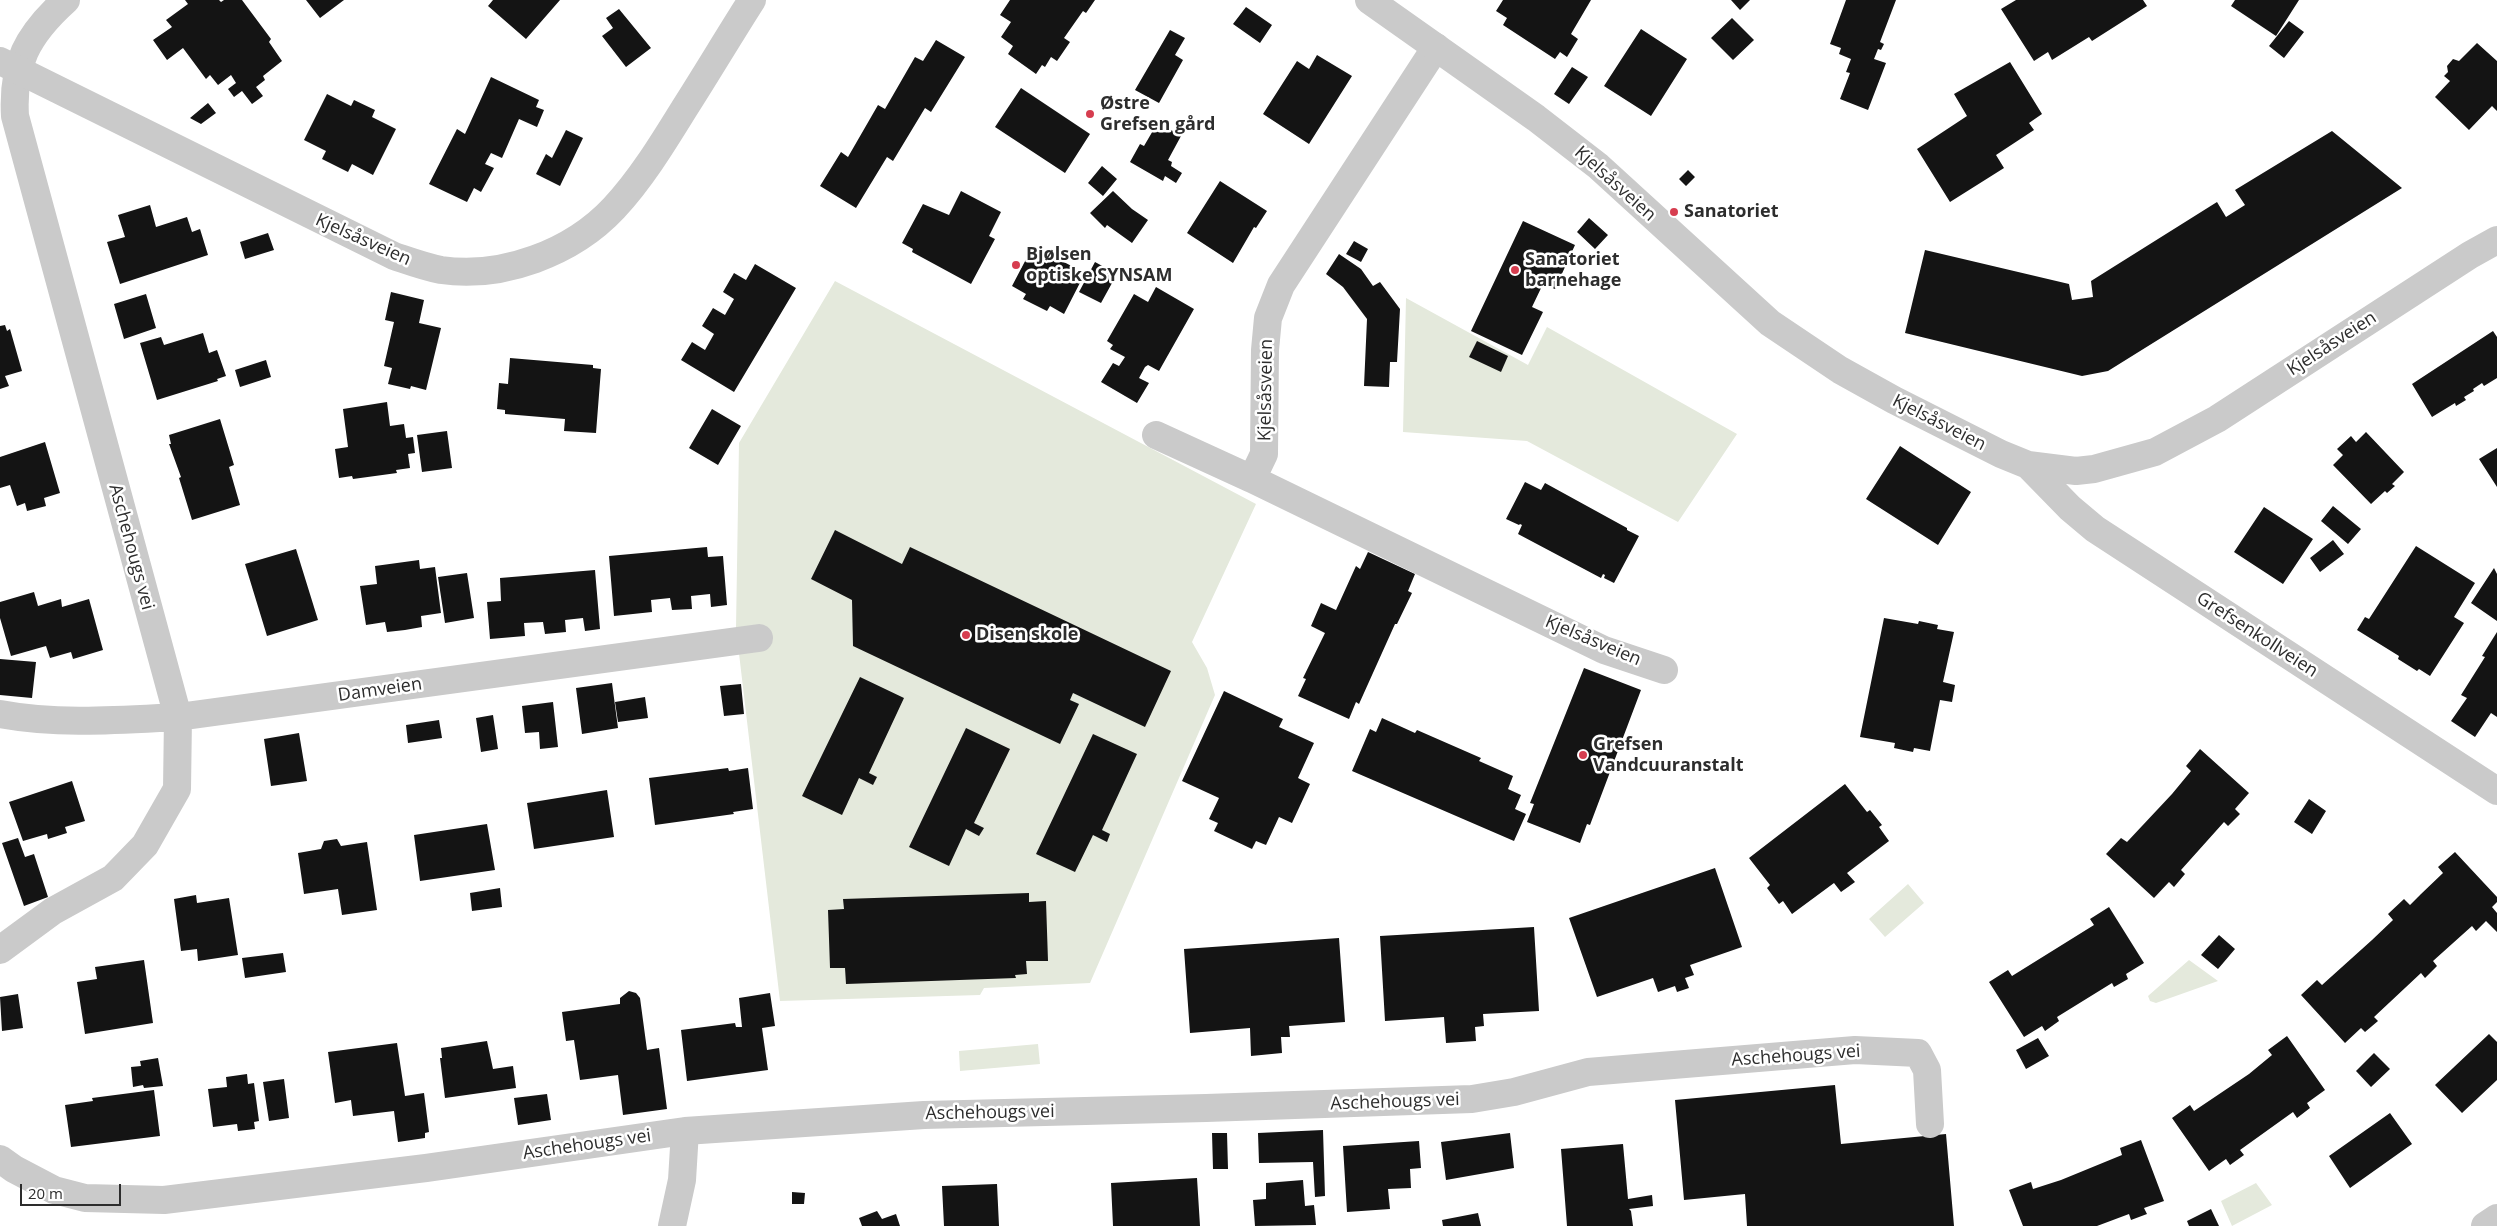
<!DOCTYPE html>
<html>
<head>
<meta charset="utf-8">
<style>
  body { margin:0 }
  #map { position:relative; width:2497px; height:1226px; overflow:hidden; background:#fff; font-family:"Open Sans",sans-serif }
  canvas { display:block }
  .scale { position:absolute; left:20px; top:1184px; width:101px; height:22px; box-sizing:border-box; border:2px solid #2d2d2d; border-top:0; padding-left:6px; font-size:15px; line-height:18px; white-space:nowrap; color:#2d2d2d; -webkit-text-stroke:4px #fff; paint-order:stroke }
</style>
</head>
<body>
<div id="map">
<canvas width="2497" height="1226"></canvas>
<div class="scale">20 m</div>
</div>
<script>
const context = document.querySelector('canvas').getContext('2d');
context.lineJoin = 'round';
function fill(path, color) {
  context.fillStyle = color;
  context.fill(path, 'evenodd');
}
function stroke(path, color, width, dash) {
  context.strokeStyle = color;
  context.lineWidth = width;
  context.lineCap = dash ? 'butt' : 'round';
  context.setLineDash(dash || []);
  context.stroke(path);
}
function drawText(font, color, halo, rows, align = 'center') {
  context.font = font + ' "Open Sans",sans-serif';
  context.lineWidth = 5;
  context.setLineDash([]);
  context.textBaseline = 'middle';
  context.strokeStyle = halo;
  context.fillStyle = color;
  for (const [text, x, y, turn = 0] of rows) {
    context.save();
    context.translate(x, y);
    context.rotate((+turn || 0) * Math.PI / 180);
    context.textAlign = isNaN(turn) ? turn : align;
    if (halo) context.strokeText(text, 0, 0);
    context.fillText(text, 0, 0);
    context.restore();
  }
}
const green = new Path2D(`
  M835,281L1256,504L1192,642L1207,668L1215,695L1090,983L984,988L980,995L780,1001L736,628L739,443Z
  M1406,298L1528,365L1547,327L1737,434L1678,522L1527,441L1403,432Z
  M1908,884L1924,903L1885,937L1869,919Z
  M2189,960L2218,981L2156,1003L2150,1001L2148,996Z
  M1038,1044L1040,1064L960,1071L959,1051Z
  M2256,1183L2272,1205L2232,1226L2221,1201Z`);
const building = new Path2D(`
  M185,0H219L221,2L224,0H242L271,39L269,42L282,61L263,76L265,80L256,87L263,96L252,104L242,91L234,97L228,89L236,83L231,75L218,85L210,75L206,79L183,48L167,60L153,40L172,27L166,20L188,4Z
  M306,0H344L320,18Z
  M493,0H560L526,39L488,6Z
  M1010,0H1095L1086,13L1083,11L1064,38L1070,42L1057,61L1051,57L1045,67L1042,65L1036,74L1008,54L1013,46L1001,37L1011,22L1000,15Z
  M1503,0H1591L1571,34L1578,39L1567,57L1560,52L1555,59L1503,25L1507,18L1496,11Z
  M1731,0H1750L1740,10Z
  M1846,0H1896L1880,42L1884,44L1881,50L1878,49L1874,59L1886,63L1868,110L1840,99L1850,73L1846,72L1851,59L1839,54L1841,48L1830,44Z
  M2016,0H2143L2147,6L2092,41L2089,37L2052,60L2048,52L2034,61L2001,9Z
  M2235,0H2299L2276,36L2231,6Z
  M1246,7L1272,25L1260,43L1233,24Z
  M619,9L651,48L626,67L602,36L613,28L606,18Z
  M1732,18L1754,40L1733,60L1711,38Z
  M2289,21L2304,32L2284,58L2269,46Z
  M1641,29L1687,59L1651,116L1604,86Z
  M1170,30L1185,38L1175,55L1183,60L1159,103L1135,90Z
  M936,40L965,57L931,112L925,108L893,161L887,157L856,208L820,186L841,152L848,157L878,105L885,109L915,57L923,61Z
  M2477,43L2497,61V111L2492,106L2469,130L2435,97L2450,81L2444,76L2448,72L2447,66L2453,59L2459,61Z
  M1317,55L1352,76L1309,144L1263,114L1297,61L1309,69Z
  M2010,62L2042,114L2029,123L2034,130L1996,155L2004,168L1950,202L1917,149L1967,116L1954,94Z
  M1572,67L1588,77L1569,104L1554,94Z
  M491,77L539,100L536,107L544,110L537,127L519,119L502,158L491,153L485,164L494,168L481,192L474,188L467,202L429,184L457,129L465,134Z
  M1021,88L1090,134L1065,173L995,127Z
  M327,94L351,106L354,100L375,110L372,117L396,129L373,175L352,164L348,172L322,159L326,151L304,140Z
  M208,103L216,113L201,124L190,118Z
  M1158,122L1181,136L1168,160L1172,162L1171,166L1182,173L1176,183L1165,176L1163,181L1130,162L1140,144L1144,146Z
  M566,130L583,138L560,186L536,174L546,154L552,158Z
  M2332,131L2402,188L2108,371L2082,376L1905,333L1925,250L2069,284L2072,300L2093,297L2091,281L2217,202L2226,217L2245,205L2235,190Z
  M1102,166L1117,179L1103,196L1088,183Z
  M1688,170L1695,177L1686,186L1679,179Z
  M1220,181L1267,211L1256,228L1254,227L1233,263L1187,233Z
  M961,191L1001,212L989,236L995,239L971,284L912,252L913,249L902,243L923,204L949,215Z
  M1113,191L1132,209L1148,220L1132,243L1107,225L1105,228L1090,213Z
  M150,205L156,227L187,217L192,232L200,229L208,255L120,284L107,242L125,237L118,215Z
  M1589,218L1608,235L1595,249L1577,232Z
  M1523,221L1575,245L1555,289L1543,284L1532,307L1543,312L1522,355L1471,331Z
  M268,233L274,250L245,259L240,242Z
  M1354,241L1368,249L1361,262L1346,254Z
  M1033,246L1085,273L1064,314L1050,306L1047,311L1023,299L1026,294L1012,286Z
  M1339,254L1361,269L1373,286L1380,282L1400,309L1397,362H1390L1389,387L1364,386L1367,319L1343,287L1326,274Z
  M1095,262L1117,274L1101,303L1079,292Z
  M755,264L796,288L734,392L681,360L692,342L705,350L714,334L702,326L713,308L725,315L734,299L723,292L734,273L746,280Z
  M1156,287L1194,309L1159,371L1148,365L1145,367L1139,378L1149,383L1137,403L1101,382L1113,363L1119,366L1125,357L1110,349L1113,345L1107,341L1134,294L1148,302Z
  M391,292L424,300L419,323L441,328L426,390L411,386L410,389L388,384L392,368L384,366L394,322L385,320Z
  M146,294L156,328L124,339L114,304Z
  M5,325L7,331L10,329L22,371L5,376L9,386L0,389V326Z
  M2493,331L2497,337V378L2484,386L2482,383L2473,389L2474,391L2464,397L2466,400L2456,406L2455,403L2432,417L2412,384Z
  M203,333L209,353L217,350L226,376L217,379L218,381L157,400L140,343L161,337L164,345Z
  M1477,341L1508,356L1501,372L1469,357Z
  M510,358L593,365V368L601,369L596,433L564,431L565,419L505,414V410L497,409L499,383L508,384Z
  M266,360L271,377L240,387L235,370Z
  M387,402L390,426L404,424L406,438L413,437L415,453L408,454L410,468L396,470L397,473L353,479L352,476L339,478L335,449L348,447L343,409Z
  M712,409L741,426L718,465L689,448Z
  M220,419L234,465L229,467L240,505L192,520L179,478L181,477L169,444H171L169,435Z
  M447,431L452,468L422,472L417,435Z
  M2366,432L2404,472L2392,484L2395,486L2387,493L2385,491L2371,504L2333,465L2343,455L2337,449L2351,436L2356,442Z
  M45,442L60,493L44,498L46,506L27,511L25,503L17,506L10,485L0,488V457Z
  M1900,446L1971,492L1938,545L1866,499Z
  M2497,448V487L2479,459Z
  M1525,482L1541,490L1545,483L1627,528V530L1639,536L1614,583L1604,578L1605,575L1603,574L1601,578L1518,534L1522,525L1520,524L1519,525L1506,519Z
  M2333,506L2361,529L2348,544L2321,521Z
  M2264,507L2313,539L2283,584L2234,552Z
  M835,530L902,564L910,547L1171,671L1145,727L1073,693L1070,700L1079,704L1060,744L853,646L852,600L811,579Z
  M2333,540L2344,554L2320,572L2310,558Z
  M2416,546L2475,583L2454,617L2464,623L2430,676L2419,669L2417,671L2398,659L2399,656L2357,630L2365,617L2369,619Z
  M707,547L708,557L723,556L727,605L711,607L710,594L691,596L692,609L672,610L670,598L651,600L652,612L614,616L609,556Z
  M296,549L318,620L267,636L245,564Z
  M1368,552L1415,574L1408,591L1412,593L1397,624H1395L1359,704L1356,702L1349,719L1298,696L1306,679L1303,678L1325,633L1311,626L1321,603L1336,610L1356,566L1360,569Z
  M419,560L420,569L435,567L441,613L421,616L422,627L405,630L387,632L385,622L366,625L360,586L377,584L375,566Z
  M2494,568L2497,574V621L2471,603Z
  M595,570L600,629L585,631L583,618L565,620L566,632L545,634L543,622L524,623L525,636L490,639L487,602L501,601L500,578Z
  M467,573L474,618L445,623L438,577Z
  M34,592L38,606L61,599L62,607L89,599L103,650L73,659L71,652L50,658L46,646L11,656L0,618V602Z
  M1884,618L1918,624L1919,621L1938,625L1937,629L1954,632L1943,682L1955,685L1952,702L1940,700L1930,751L1914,748L1913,752L1894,748L1895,743L1860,737Z
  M2497,632V717L2491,713L2475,737L2451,721L2467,698L2461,695L2485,657L2482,656Z
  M0,659L36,662L32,698L0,695Z
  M1584,668L1641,690L1590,825L1587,824L1580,843L1527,822L1534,804L1530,803Z
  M860,677L904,698L869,773L877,777L873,785L859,778L842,815L802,796Z
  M612,683L618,728L582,734L576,688Z
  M741,684L744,714L724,716L720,686Z
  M1224,691L1283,719L1279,727L1314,743L1298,778L1310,784L1292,823L1279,817L1266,845L1256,841L1252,849L1214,831L1218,823L1209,819L1219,798L1182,781Z
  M645,697L648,718L618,722L615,702Z
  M553,702L558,747L540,749L539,732L525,733L522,706Z
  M493,715L498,749L481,752L476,718Z
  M1382,718L1415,733L1417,730L1481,758L1479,761L1513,776L1508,789L1521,795L1515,809L1526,814L1514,841L1352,771L1370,729L1376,732Z
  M439,720L442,738L408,743L406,725Z
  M966,728L1010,749L974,823L984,828L979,836L966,829L949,866L909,847Z
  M299,733L307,781L271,786L264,739Z
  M1093,734L1137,754L1102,830L1110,834L1107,842L1093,835L1075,872L1036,854Z
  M2200,749L2249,793L2235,809L2240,814L2228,826L2224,822L2181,870L2185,874L2174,887L2169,882L2154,898L2106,854L2121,838L2127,842L2172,794L2191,771L2186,766Z
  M728,768L729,771L748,768L753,809L733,812L734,814L655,825L649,778Z
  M72,781L85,821L65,827L67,833L48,839L47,834L23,841L9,802Z
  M1845,784L1867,812L1870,810L1882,825L1879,827L1889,841L1847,873L1855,882L1841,892L1834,883L1792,914L1783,901L1779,904L1767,888L1770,885L1749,858Z
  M607,790L614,837L534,849L527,803Z
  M2309,799L2326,811L2312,834L2294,822Z
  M487,824L495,870L420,881L414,835Z
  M18,838L25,857L34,854L48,897L24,906L2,843Z
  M337,839L341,846L367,842L377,910L342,915L338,889L304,894L298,853L321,849L324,841Z
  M2455,852L2497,897V902L2492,907L2497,913V932L2486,921L2476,931L2472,926L2433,961L2437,966L2425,978L2421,973L2374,1017L2378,1021L2365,1032L2361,1028L2345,1043L2301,995L2317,980L2322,985L2372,940L2393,920L2388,914L2404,899L2410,905L2421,894L2443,873L2438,867Z
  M1715,868L1742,947L1690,965L1694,975L1685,978L1689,988L1677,992L1675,986L1658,992L1653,978L1597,997L1569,918Z
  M500,888L502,907L472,911L470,893Z
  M1029,893V902L1046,901L1048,961H1026L1027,974L1015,975L1016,978L846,984L845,968H830L828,910L844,909L843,899Z
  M196,895L197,903L229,898L238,955L198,961L197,949L181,951L174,899Z
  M2109,907L2144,963L2126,974L2128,979L2114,987L2112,983L2057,1017L2059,1021L2045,1031L2042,1026L2024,1037L1989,982L2008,970L2012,976L2094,925L2090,919Z
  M1534,927L1539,1011L1483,1014L1484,1026L1475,1027L1476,1041L1446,1043L1444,1017L1385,1021L1380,936Z
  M2219,935L2235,949L2218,969L2201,955Z
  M1339,938L1345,1022L1289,1026L1290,1037H1281L1282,1053L1251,1056L1250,1028L1190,1033L1184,949Z
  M283,953L286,972L245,978L242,958Z
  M144,960L153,1023L85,1034L77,982L97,979L95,967Z
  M629,991L636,993L640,998L647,1050L659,1048L667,1109L623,1115L618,1075L580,1080L574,1040L566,1041L562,1012L620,1004V998Z
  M770,993L775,1026L762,1028L768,1070L687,1081L681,1030L735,1023L736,1027H742L739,998Z
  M18,994L23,1028L2,1031L0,997Z
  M2489,1034L2497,1042V1080L2462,1113L2435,1085Z
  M2287,1036L2325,1090L2307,1103L2310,1108L2297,1118L2293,1112L2240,1150L2244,1155L2230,1165L2226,1159L2209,1171L2172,1118L2190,1105L2194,1111L2249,1074L2272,1055L2268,1050Z
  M2038,1038L2049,1056L2026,1069L2016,1050Z
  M487,1041L493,1069L513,1066L516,1088L445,1098L440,1058H442L441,1048Z
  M397,1043L405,1096L424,1093L429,1132L425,1133V1138L398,1142L394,1111L353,1116L351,1100L335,1103L328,1052Z
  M2374,1053L2390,1069L2371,1087L2356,1071Z
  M158,1058L163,1086L144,1088L143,1085L133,1087L131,1067L141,1066L140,1061Z
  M247,1074L248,1084L254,1083L259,1121L254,1122L255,1129L238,1131L237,1124L213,1127L208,1089L227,1087L226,1077Z
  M284,1079L289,1118L269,1121L263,1082Z
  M1835,1085L1841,1144L1946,1134L1954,1226H1747L1745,1194L1684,1200L1675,1100Z
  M154,1090L160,1136L71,1147L65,1105L93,1101L92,1098Z
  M547,1094L551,1120L518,1125L514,1098Z
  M2390,1113L2412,1144L2350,1188L2329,1156Z
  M1323,1130L1325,1196L1315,1197L1313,1162L1259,1163L1258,1133Z
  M1212,1133H1227L1228,1169H1213Z
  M1510,1133L1514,1168L1446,1180L1441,1142Z
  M2141,1140L2164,1201L2144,1208L2147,1214L2131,1220L2129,1214L2097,1226H2023L2009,1190L2031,1182L2033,1189L2061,1180L2122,1155L2120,1148Z
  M1419,1141L1421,1168L1410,1169L1411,1188L1388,1189L1390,1209L1347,1212L1343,1146Z
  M1623,1144L1628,1199L1652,1195L1653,1206L1629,1209L1631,1211L1633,1226H1567L1561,1149Z
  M1197,1178L1200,1226H1113L1111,1183Z
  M1303,1180L1305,1206L1314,1205L1316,1225L1255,1226L1253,1200L1266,1199V1183Z
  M997,1184L999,1226H944L942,1186Z
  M792,1192L805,1193L804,1204H792Z
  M2211,1209L2219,1226H2189L2187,1221Z
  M877,1211L882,1219L896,1214L900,1226H862L859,1218Z
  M1478,1213L1481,1226H1443L1442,1220Z`);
const minor = new Path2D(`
  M1156,435L1252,479L1604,650L1664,670
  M1252,479L1264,454L1265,350L1268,318L1281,285L1436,47
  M0,714C58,725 119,720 178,717L759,638
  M0,950L53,911L113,878L145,845L177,789L178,717L15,116C12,64 27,35 66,0
  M0,1159L14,1169L54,1190L85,1198L164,1200L426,1168L685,1131L924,1115L1206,1108L1472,1099L1514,1092L1588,1072L1855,1050L1918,1053L1927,1070L1930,1124
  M672,1226L682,1180L685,1131
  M2485,1226L2497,1218`);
const tertiary = new Path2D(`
  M1369,0L1536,118L1598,166L1770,323L1840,370L1894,400L2001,454L2028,465L2076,471L2094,469L2155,452L2217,419L2470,255L2497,240
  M0,61L394,256C409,261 425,267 441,270C502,279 572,253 614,208C641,179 663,143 684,109C707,73 729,36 752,0
  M2028,465L2070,508L2095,529L2497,791`);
const markers = [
  [1090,114,5,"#d63d4f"],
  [1674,212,5,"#d63d4f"],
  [1016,265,5,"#d63d4f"],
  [1515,270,5,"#d63d4f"],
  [966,635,5,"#d63d4f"],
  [1583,755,5,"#d63d4f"]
];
const poiNames = [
  ["Østre",1100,104],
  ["Grefsen gård",1100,125],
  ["Sanatoriet",1684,212],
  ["Bjølsen",1026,255],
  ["optiske SYNSAM",1026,276],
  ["Sanatoriet",1525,260],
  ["barnehage",1525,281],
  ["Disen skole",976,635],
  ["Grefsen",1593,745],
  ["Vandcuuranstalt",1593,766]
];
const streetNames = [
  ["Kjelsåsveien",1615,184,42],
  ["Kjelsåsveien",363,240,24],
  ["Kjelsåsveien",2332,344,-33],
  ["Kjelsåsveien",1266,390,-89],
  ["Kjelsåsveien",1939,423,27],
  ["Aschehougs vei",131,547,75],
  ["Grefsenkollveien",2257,635,33],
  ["Kjelsåsveien",1593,641,23],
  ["Damveien",380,690,-8],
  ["Aschehougs vei",1796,1056,-4],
  ["Aschehougs vei",1395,1102,-2],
  ["Aschehougs vei",990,1113,-1],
  ["Aschehougs vei",587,1145,-8]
];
fill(green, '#e4e9dc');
fill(building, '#141414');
stroke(minor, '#cacaca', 28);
stroke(tertiary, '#cacaca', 28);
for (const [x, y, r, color] of markers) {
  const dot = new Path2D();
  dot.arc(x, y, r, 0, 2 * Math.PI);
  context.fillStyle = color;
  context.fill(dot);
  stroke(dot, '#fff', 2);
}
drawText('bold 18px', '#2d2d2d', '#fff', poiNames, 'left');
drawText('18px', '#2d2d2d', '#fff', streetNames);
</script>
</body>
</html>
